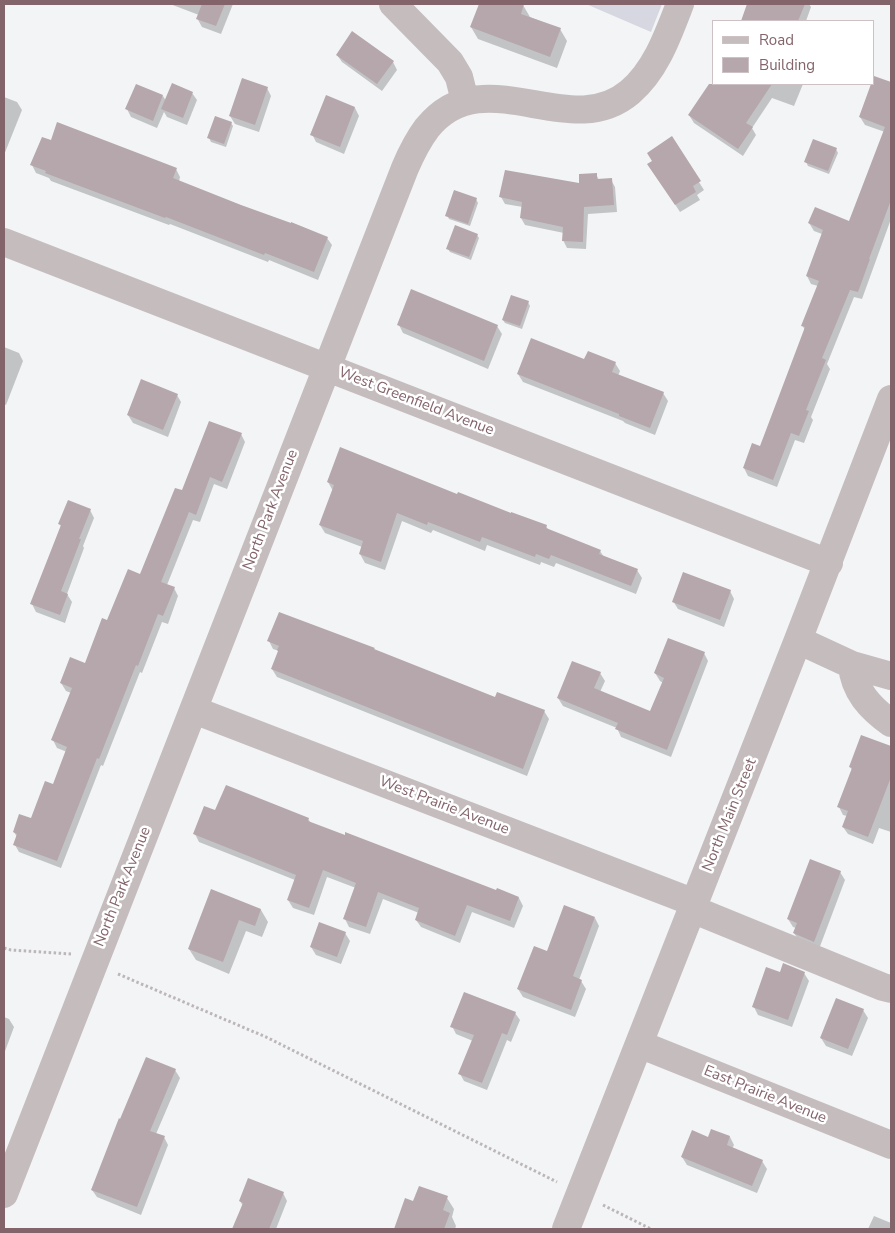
<!DOCTYPE html>
<html>
<head>
<meta charset="utf-8">
<style>
  body { margin:0 }
  #map { position:relative; width:895px; height:1233px; overflow:hidden; background:#f2f4f6; font-family:"Nunito Sans",sans-serif }
  canvas { display:block }
  .frame { position:absolute; inset:0; border:5px solid #83646b; pointer-events:none }
  .legend { position:absolute; left:712px; top:20px; width:162px; height:65px; box-sizing:border-box; background:#fff; border:1px solid #cdc1c4; margin:0; padding:6px 9px; list-style:none; font-size:15px; color:#83646b }
  .legend li { display:flex; align-items:center; gap:10px; height:25px }
  .legend b { width:25px; border:1px solid #cdc1c4 }
</style>
</head>
<body>
<div id="map">
<canvas width="895" height="1233"></canvas>
<div class="frame"></div>
<ul class="legend">
<li><b style="height:6px;background:#c5bcbe"></b>Road</li>
<li><b style="height:14px;background:#b5a7ab"></b>Building</li>
</ul>
</div>
<script>
const context = document.querySelector('canvas').getContext('2d');
context.lineJoin = 'round';
function fill(path, color) {
  context.fillStyle = color;
  context.fill(path, 'evenodd');
}
function stroke(path, color, width, dash) {
  context.strokeStyle = color;
  context.lineWidth = width;
  context.lineCap = dash ? 'butt' : 'round';
  context.setLineDash(dash || []);
  context.stroke(path);
}
function drawText(font, color, halo, rows, align = 'center') {
  context.font = font + ' "Nunito Sans",sans-serif';
  context.lineWidth = 5;
  context.setLineDash([]);
  context.textBaseline = 'middle';
  context.strokeStyle = halo;
  context.fillStyle = color;
  for (const [text, x, y, turn = 0] of rows) {
    context.save();
    context.translate(x, y);
    context.rotate((+turn || 0) * Math.PI / 180);
    context.textAlign = isNaN(turn) ? turn : align;
    if (halo) context.strokeText(text, 0, 0);
    context.fillText(text, 0, 0);
    context.restore();
  }
}
const green = new Path2D(`
  M586,4H662L651,32Z`);
const shadow = new Path2D(`
  M170,4H233L221,34L202,27L197,18L199,15Z
  M480,4H519L523,5L530,17L560,29L567,41L557,68L478,39L471,27Z
  M749,4H809L811,7L806,21H742Z
  M337,55L393,62L397,70L382,91L342,62Z
  M875,77L891,83V219L862,299L854,297L827,364L830,369L811,417L813,420L804,443L795,440L777,487L748,476L744,468L760,448L805,330L802,325L818,286L811,284L807,276L822,234L814,231L809,223L849,222L885,132L865,125L860,117Z
  M715,84H803L794,106L772,98L752,128L756,135L743,156L694,123L689,115L708,103Z
  M267,88L271,96L259,132L235,124L230,116Z
  M192,93L197,100L187,125L167,117L164,112L157,128L131,117L127,109L163,96L166,101Z
  M4,97L17,102L22,110L4,155Z
  M327,97L355,108L359,116L344,154L316,142L312,134Z
  M231,123L233,126L226,147L211,142L209,138Z
  M671,138L704,190L697,195L700,200L680,212L654,172L653,161Z
  M51,142L176,169L180,177L179,182L327,238L332,245L318,280L269,260L268,262L170,224L169,225L51,181L49,178L36,173L32,165Z
  M836,149L838,153L829,174L808,166L806,162Z
  M596,174L599,180H611L615,187L617,212L588,214L586,249L567,248L563,240L564,233L525,225L521,218L523,207L505,204L501,197L581,184Z
  M476,199L478,203L470,226L449,219L447,215Z
  M477,235L479,238L471,260L450,252L448,249Z
  M528,302L530,306L522,329L505,323L503,320Z
  M399,325L497,326L502,334L488,369L403,333Z
  M4,347L19,353L23,361L6,405L4,404Z
  M585,361L615,363L620,371L618,376L663,393L668,401L655,435L625,423L623,421L523,382L518,374Z
  M177,395L181,402L168,437L133,423L128,415Z
  M241,434L245,442L227,489L214,484L200,522L193,520L167,585L174,588L178,596L168,624L162,622L142,673L140,672L103,766L101,765L61,868L19,852L15,845L17,837L14,832L31,820L54,786L67,752L57,748L53,740L71,693L66,691L61,683L85,665L108,622L141,575L182,492Z
  M328,482L458,496L546,526L549,531L600,551L604,557L637,570L642,578L636,594L556,563L554,567L541,562L540,565L487,545L485,551L433,530L431,533L402,521L385,570L365,563L360,554L362,547L325,533L320,525L333,491Z
  M90,510L94,518L83,546L84,548L67,594L72,602L65,623L36,612L32,604L61,526L59,524Z
  M730,591L734,599L724,627L678,609L673,601Z
  M269,641L374,649L375,651L496,699L544,711L549,719L527,776L277,677L272,669L279,651L273,649Z
  M704,653L708,661L671,757L621,737L617,728L563,706L558,698L600,673L605,681L600,692L651,713L663,683L660,681L655,673Z
  M862,736L891,748V832L879,828L873,844L848,834L843,827L847,816L843,815L839,807L852,770L850,767Z
  M227,786L309,820L311,824L497,892L519,898L523,906L514,928L472,912L460,943L421,927L416,920L419,913L383,899L370,934L349,927L345,919L356,888L327,877L314,915L293,908L288,900L295,880L199,842L195,834L215,812Z
  M840,872L845,880L819,949L799,941L794,933L796,928L793,927L788,919Z
  M212,890L261,910L268,922L262,937L246,931L229,974L196,960L189,949Z
  M595,918L599,926L579,980L581,981L586,989L575,1017L523,997L518,989L547,953Z
  M345,933L350,941L341,964L316,955L311,947Z
  M804,973L809,981L792,1027L758,1015L754,1007Z
  M863,1010L868,1018L852,1056L826,1046L821,1038Z
  M515,1013L520,1020L511,1042L507,1040L487,1090L464,1081L460,1074L473,1041L456,1034L452,1026Z
  M4,1017L9,1019L14,1027L4,1054Z
  M147,1059L175,1070L180,1078L156,1134L164,1137L168,1145L141,1215L97,1197L92,1190Z
  M730,1137L734,1145L732,1149L762,1161L767,1169L757,1193L687,1165L682,1157L709,1139Z
  M283,1193L287,1201L276,1229H234L243,1206L240,1201Z
  M447,1198L454,1209L452,1217L456,1226L455,1229H395L406,1199L414,1202Z
  M874,1216L891,1223V1229H868Z`);
const building = new Path2D(`
  M202,4H225L216,26L196,19Z
  M479,4H524L521,14L561,28L550,57L470,27Z
  M747,4H805L798,21H741Z
  M352,31L394,61L377,84L336,55Z
  M874,76L891,82V200L869,259H870L858,292L850,290L822,358L826,360L806,410L809,411L799,436L791,433L773,480L743,468L752,443L760,446L805,327L801,326L819,281L806,276L823,230L808,223L815,207L849,221L885,127L859,117L871,84H874Z
  M242,78L268,87L255,125L229,116Z
  M172,83L193,92L183,118L161,109Z
  M136,84L163,95L153,121L125,109Z
  M709,84H772L746,123L753,127L738,149L688,115Z
  M326,95L355,107L340,147L310,135Z
  M215,116L232,122L224,144L207,138Z
  M57,122L177,168L173,178L241,205L291,223V222L328,237L314,272L265,253L264,255L166,217L165,218L45,173L46,171L30,165L42,137L51,140Z
  M672,136L701,181L693,186L696,192L675,205L647,164L652,161L647,153Z
  M813,139L837,148L828,171L804,162Z
  M505,170L579,183V174L597,173V179L612,178L614,205L584,207L583,242L562,241L563,227L520,218L522,202L499,197Z
  M454,190L477,198L468,224L445,216Z
  M455,225L478,234L469,257L446,249Z
  M411,289L498,325L484,361L397,325Z
  M511,295L529,301L520,326L502,320Z
  M531,338L584,359L588,351L616,362L612,372L664,392L650,428L619,416V414L517,374Z
  M141,379L178,394L163,430L127,415Z
  M209,421L242,433L222,482L210,477L196,515L189,512L161,582L175,587L163,616L158,614L138,666L136,665L99,759L97,758L57,861L13,845L17,834L13,832L19,814L31,818L45,781L53,784L67,747L51,740L72,688L60,683L70,657L85,663L102,618L107,620L128,569L140,574L175,488L182,490Z
  M340,447L457,494L458,492L511,513V512L547,525L546,528L601,550L599,554L638,569L631,586L551,555L549,559L536,554L535,557L482,537L480,542L428,522L427,525L397,513L381,562L359,554L363,541L319,525L334,485L327,482Z
  M68,500L91,509L79,539H81L61,591L68,594L60,615L30,604L61,525L58,524Z
  M683,572L731,590L720,620L672,602Z
  M279,612L375,648L374,649L495,697L497,692L545,710L523,769L271,669L278,651L277,650L279,646L267,641Z
  M668,638L705,652L667,750L615,729L618,723L557,698L572,661L601,672L594,688L650,711L664,678L654,673Z
  M861,735L891,746V777L868,837L842,827L848,811L837,807L852,768L849,767Z
  M226,785L309,818L308,821L345,835V832L496,890L497,888L519,897L510,921L467,905L455,936L415,920L419,908L378,892L366,927L343,919L356,883L323,870L309,908L287,900L296,875L193,834L204,806L215,810Z
  M810,859L841,871L814,942L793,933L797,923L787,919Z
  M211,889L261,909L255,926L239,920L223,962L188,949Z
  M564,905L595,917L573,976L582,980L571,1010L517,989L534,946L547,951Z
  M319,922L346,932L337,957L310,947Z
  M783,963L805,972L788,1020L752,1007L766,967L780,972Z
  M464,992L516,1012L507,1035L502,1033L482,1083L458,1074L474,1035L450,1027Z
  M836,998L864,1009L848,1049L820,1038Z
  M146,1057L176,1069L150,1131L165,1136L137,1207L91,1190L119,1118L120,1119Z
  M711,1129L730,1136L727,1145L763,1160L752,1186L681,1157L692,1130L708,1137Z
  M248,1178L284,1192L269,1229H232L243,1203L239,1201Z
  M419,1186L448,1196L443,1210L450,1213L444,1229H394L405,1198L413,1201Z`);
const path = new Path2D(`
  M4,948L11,950L71,954
  M118,974L266,1037L557,1182
  M603,1205L651,1229`);
const minor = new Path2D(`
  M393,4L450,62L459,77L465,101
  M4,242L829,563
  M798,640L852,665L891,676
  M852,665C854,691 870,708 891,723
  M194,710L695,903
  M692,909L883,987L891,989
  M639,1044L891,1145
  M4,1194L405,168C411,154 418,140 427,128C484,57 569,144 630,92C656,70 668,35 680,4
  M566,1229L798,640L891,399`);
const streetNames = [
  ["West Greenfield Avenue",416,402,21],
  ["North Park Avenue",271,510,-69],
  ["West Prairie Avenue",444,806,21],
  ["North Main Street",730,815,-68],
  ["North Park Avenue",123,887,-68],
  ["East Prairie Avenue",765,1095,22]
];
fill(green, '#d6d7e0');
fill(shadow, '#0003');
fill(building, '#b5a7ab');
stroke(path, '#bdb6b8', 3, [2.5, 2.5]);
stroke(minor, '#c5bcbe', 28);
drawText('15px', '#83646b', '#fff', streetNames);
</script>
</body>
</html>
